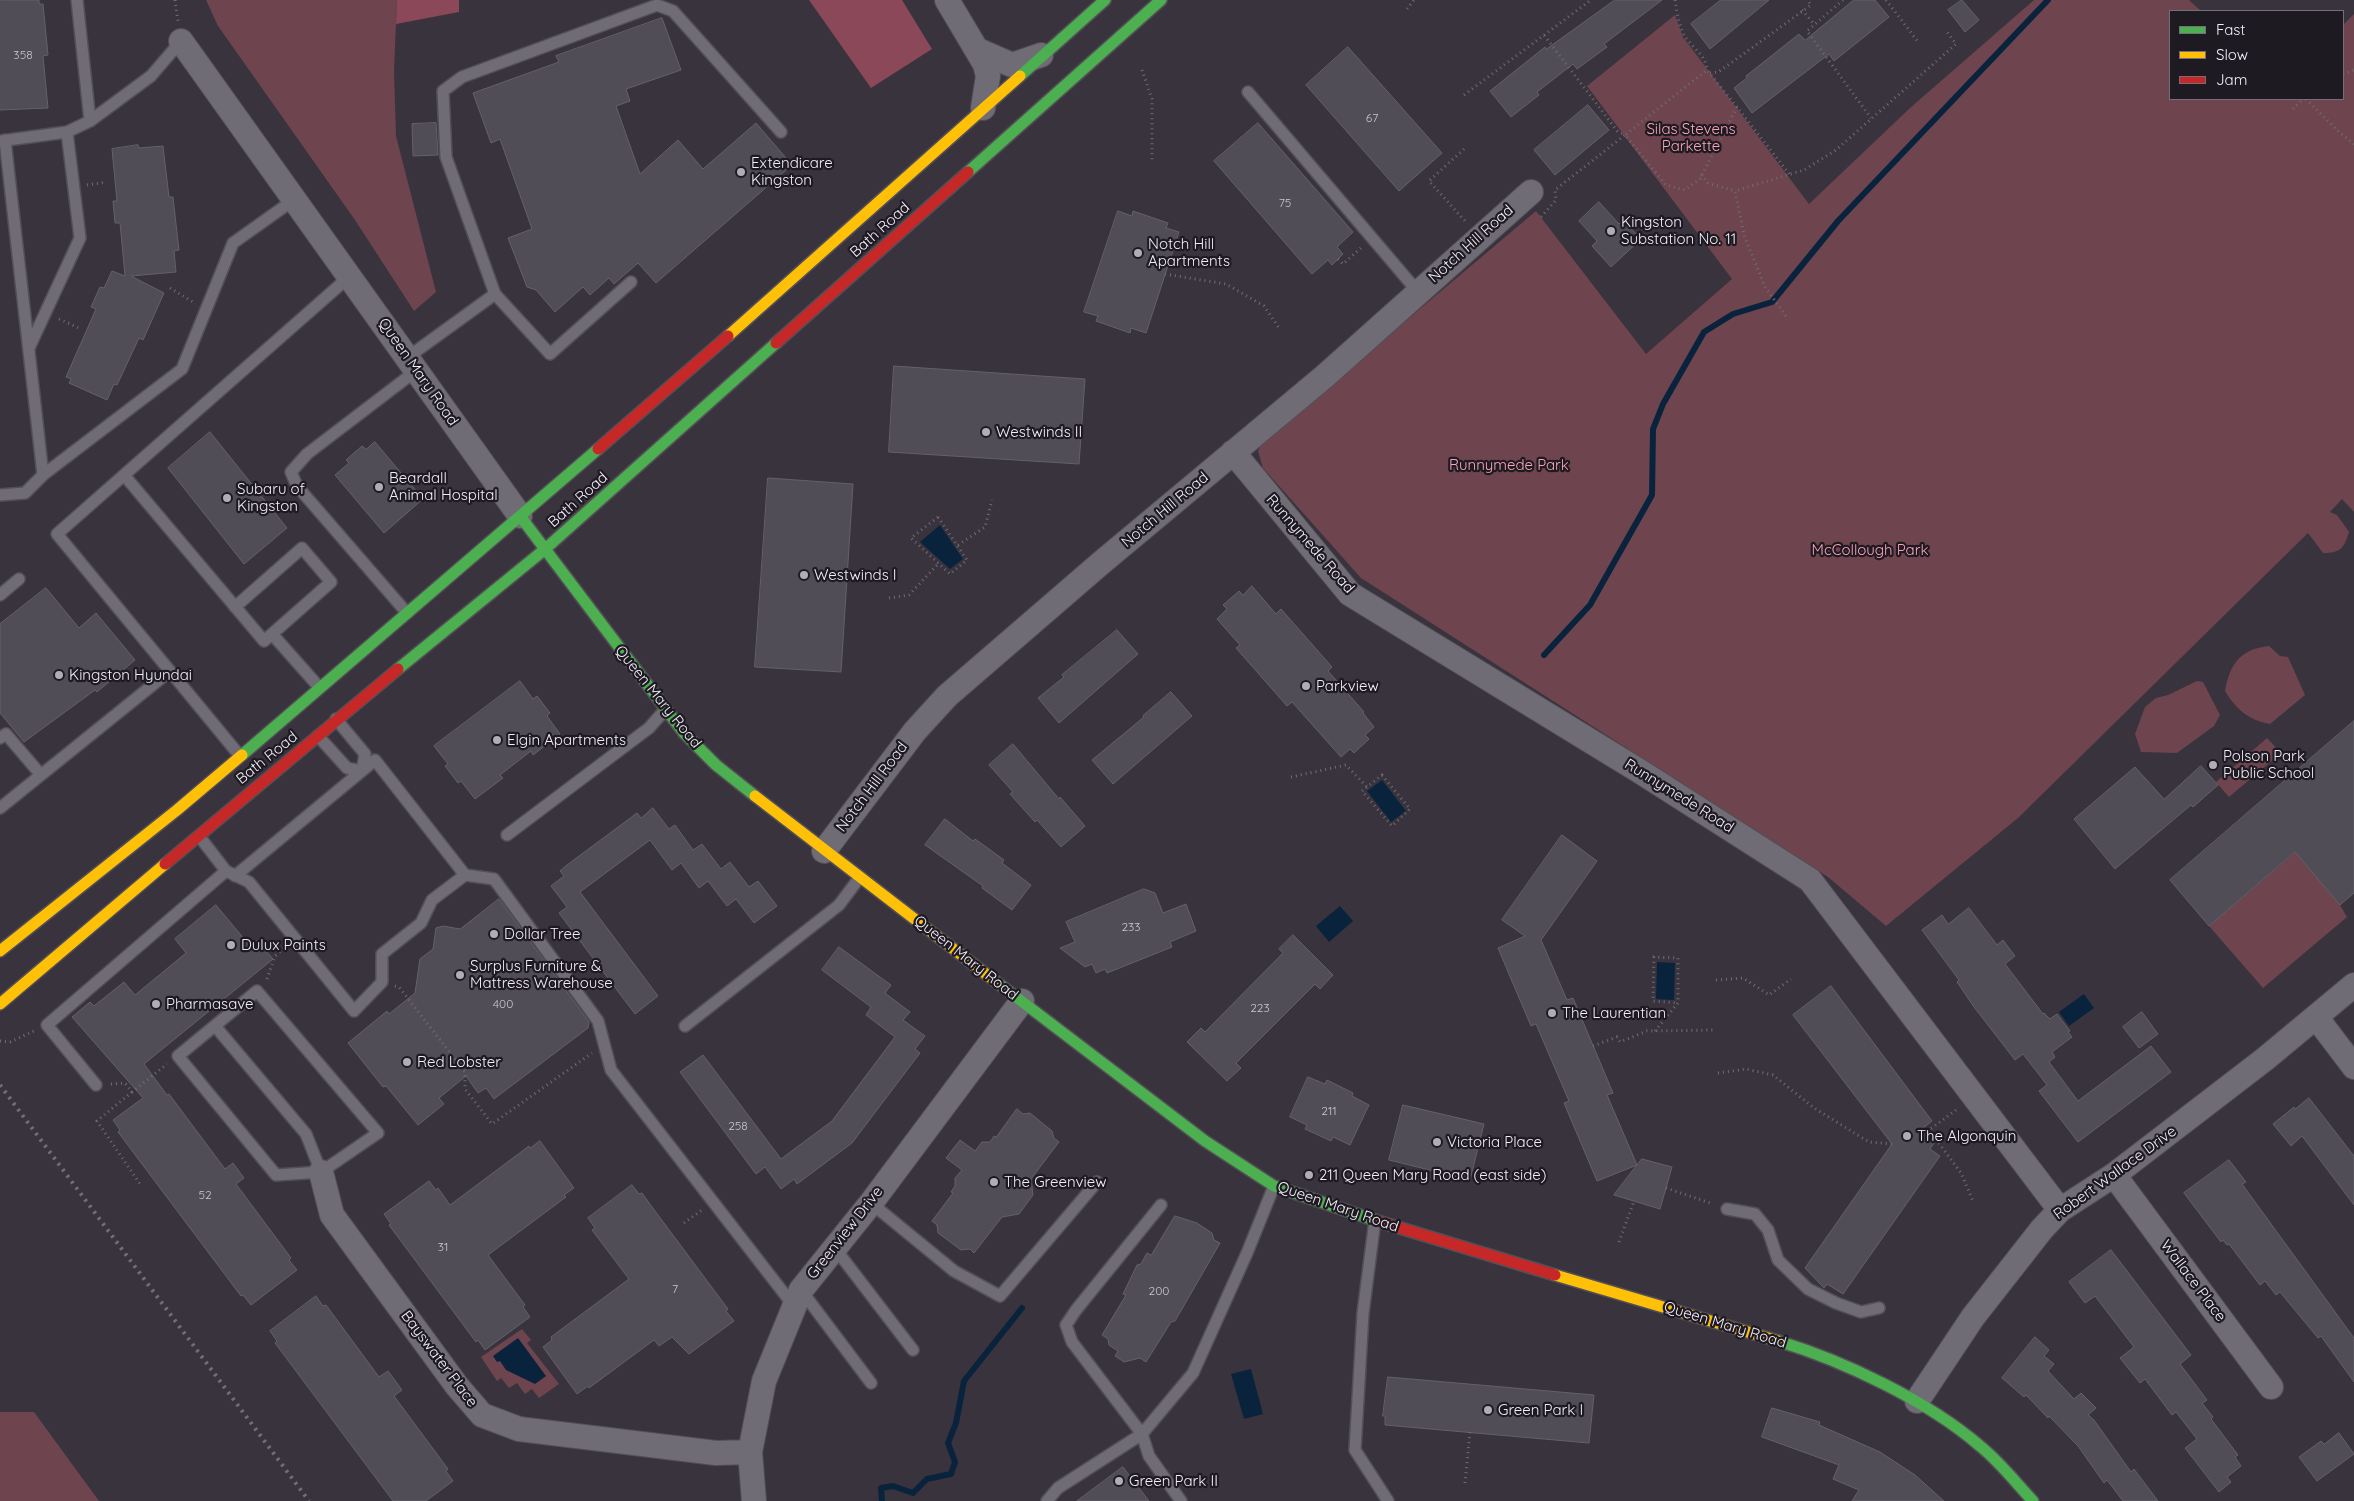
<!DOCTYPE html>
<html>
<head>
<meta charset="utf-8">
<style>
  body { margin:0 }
  #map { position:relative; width:2354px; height:1501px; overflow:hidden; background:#39333e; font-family:Quicksand,sans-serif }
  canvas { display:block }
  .legend { position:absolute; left:2169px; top:10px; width:175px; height:90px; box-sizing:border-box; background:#1e1a22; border:1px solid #736e78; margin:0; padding:6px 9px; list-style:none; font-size:15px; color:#f3edf9 }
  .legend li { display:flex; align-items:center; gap:10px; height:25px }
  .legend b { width:25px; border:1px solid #736e78 }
</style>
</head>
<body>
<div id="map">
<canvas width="2354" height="1501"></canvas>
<ul class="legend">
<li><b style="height:6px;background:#4caf50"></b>Fast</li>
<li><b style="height:6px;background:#ffc107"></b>Slow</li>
<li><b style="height:6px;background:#c62828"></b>Jam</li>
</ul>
</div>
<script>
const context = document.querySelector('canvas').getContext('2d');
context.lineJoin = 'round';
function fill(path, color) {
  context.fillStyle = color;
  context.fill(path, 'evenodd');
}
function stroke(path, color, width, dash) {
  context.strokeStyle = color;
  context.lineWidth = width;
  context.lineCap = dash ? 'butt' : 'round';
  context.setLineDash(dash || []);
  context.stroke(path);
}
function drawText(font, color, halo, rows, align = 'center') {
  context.font = font + ' Quicksand,sans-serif';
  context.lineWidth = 4.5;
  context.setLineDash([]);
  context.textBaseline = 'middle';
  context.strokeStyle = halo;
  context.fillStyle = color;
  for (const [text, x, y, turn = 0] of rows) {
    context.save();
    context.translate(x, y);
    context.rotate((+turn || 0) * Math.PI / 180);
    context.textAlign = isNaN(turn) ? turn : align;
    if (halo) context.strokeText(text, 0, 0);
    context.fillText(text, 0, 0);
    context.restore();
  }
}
const green = new Path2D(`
  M206,0H397L394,71L396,136L436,292L414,311L355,220L218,26Z
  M2034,0H2189L2201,11H2170V99H2343V25L2354,14V512L2342,499L2330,512L2337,515L2349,532C2344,548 2341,553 2323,553L2308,533L2018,818L1886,926L1828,877L1361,578L1263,468L1258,451L1262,442L1536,211L1646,354L1732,279L1587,86L1675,15L1683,37L1809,204L1910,108Z
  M2269,646L2280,656L2288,657L2305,695L2270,724C2248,720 2236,709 2225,691C2230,663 2241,649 2269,646Z
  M2197,681L2203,682L2220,715L2214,726L2177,753L2141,752L2135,734L2145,707L2156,698L2168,695Z
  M2267,738L2281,753L2229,797L2216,782Z
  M2311,839L2305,863L2340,905L2347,917L2263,988L2209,926Z
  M522,1329L531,1340L527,1343L559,1384L539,1398L532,1389L525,1394L517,1383L509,1388L501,1378L497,1381L481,1357Z
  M0,1412H34L99,1501H0Z`);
const forest = new Path2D(`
  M397,0H459V12L396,24Z
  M809,0H902L932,49L871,88Z`);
const water = new Path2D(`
  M940,525L963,559L950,569L920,542Z
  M1382,780L1406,811L1391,822L1367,791Z
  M1340,906L1353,921L1329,942L1316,926Z
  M1657,962L1675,963L1674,1000L1656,999Z
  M2084,994L2094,1008L2069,1026L2059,1012Z
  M518,1338L546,1376L535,1384L506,1370L500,1361L497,1362L493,1356Z
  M1251,1369L1263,1414L1244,1419L1231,1374Z`);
const stream = new Path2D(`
  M1544,655L1590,605L1652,495L1653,429L1663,404L1704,332L1733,314L1772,302L1838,221L2048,0
  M882,1501L881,1488L893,1486L913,1493L927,1479L951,1474L955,1462L948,1443L956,1423L964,1381L1022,1308`);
const building = new Path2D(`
  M0,0H39V4H43L48,55L43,56L48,108L0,110Z
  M1615,0H1662L1604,44L1607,47L1577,69L1573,64L1537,92L1539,95L1511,117L1490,91L1545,47L1546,49Z
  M1721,0H1769L1710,49L1691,24Z
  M1854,0H1875L1889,17L1834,61L1829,54L1752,113L1734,88L1747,78L1746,76L1799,34L1805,40Z
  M1962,0L1979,20L1965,32L1948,10Z
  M662,18L681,70L626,89L630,101L616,106L640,174L678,140L703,169L756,123L792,165L656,283L638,263L614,284L609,278L590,295L583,287L555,312L536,290L527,287L508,238L532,229L500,139L491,143L473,93L559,62L556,56Z
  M1348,47L1442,153L1399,191L1306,85Z
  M1588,105L1609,130L1555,175L1534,150Z
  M436,123L438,155L413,156L412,124Z
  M1258,123L1353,232L1337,247L1343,254L1332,265L1328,260L1312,274L1214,161Z
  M138,145L139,148L163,146L169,197H173L177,233L179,250L174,251L176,272L131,276L164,293L143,340L139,338L117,385L114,384L107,400L69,383L71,379L66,377L96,309L91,307L100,287L104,288L112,271L125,276L120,223H115L113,201H117L112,149Z
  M1599,202L1619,224L1623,220L1641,239L1611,267L1592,246L1597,241L1579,221Z
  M1118,211L1132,216L1133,211L1168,223L1166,228L1179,232L1146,333L1131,328L1130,333L1096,321L1098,316L1084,312Z
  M894,366L1085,379L1079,464L889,452Z
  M210,432L287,528L244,564L168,468Z
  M375,442L423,499L384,533L335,475L349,463L346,460L362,446L366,449Z
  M768,478L853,484L841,672L755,667Z
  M1252,586L1276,614L1281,609L1332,667L1328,671L1364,712L1363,713L1374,727L1365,735L1369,739L1354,753L1350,749L1341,757L1292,702L1287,706L1236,648L1240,645L1217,619L1227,609L1223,605L1239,591L1243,595Z
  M46,588L79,628L96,613L135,660L97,692L95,690L24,742L0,713V624Z
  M1117,630L1138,654L1059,723L1038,698L1064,677L1062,675Z
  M520,681L533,699L537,696L550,713L547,716L560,734L533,755L531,751L500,775L503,778L475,799L461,781L458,783L445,766L448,764L434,746Z
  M1171,692L1192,716L1113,784L1092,760L1144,717L1143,716Z
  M2354,721V893L2340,905L2295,852L2209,926L2170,880Z
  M1013,744L1059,799L1060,797L1085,826L1061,847L1037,820L1035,822L1010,794L1013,792L989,765Z
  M2201,766L2218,785L2193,807L2191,805L2115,869L2074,819L2135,767L2164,799Z
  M653,808L669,829L675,825L693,850L702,844L721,869L730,862L749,887L758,881L777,906L754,923L736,899L727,906L708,881L699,888L681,863L672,870L650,840L580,892L658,996L635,1014L559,913L567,907L551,886L564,876L560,871L567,865L637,813L641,818Z
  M945,819L973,841L975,839L989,849L1004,860L1002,863L1031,885L1012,910L982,888L983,886L925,845Z
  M1562,835L1597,861L1541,940L1567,1000L1573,998L1613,1093L1607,1095L1637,1165L1597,1181L1564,1103L1569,1101L1536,1024L1531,1026L1498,948L1525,936L1502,920Z
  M1144,889L1155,893L1163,913L1186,904L1196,931L1170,942L1172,947L1107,973L1105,969L1096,973L1092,964L1085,967L1060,948L1075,942L1066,922Z
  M499,899L589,1022L588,1028L494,1099L486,1088L478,1093L466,1076L439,1098L444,1104L418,1125L386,1086L383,1087L348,1043L387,1011L389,1014L415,993L420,959L433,949L436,928L443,926L460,929Z
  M216,905L250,946L257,940L273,959L144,1064L167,1095L169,1094L225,1169L233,1163L244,1178L236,1184L291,1258L289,1260L297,1270L251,1305L243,1295L241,1296L118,1132L120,1130L113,1120L143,1098L72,1017L90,1002L94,1006L124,982L135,995L186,953L175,939Z
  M1969,908L1997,945L2003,940L2015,956L2005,964L2043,1014L2044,1013L2050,1019L2057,1014L2070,1031L2068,1032L2072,1037L2052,1052L2055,1057L2049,1062L2078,1101L2151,1046L2171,1072L2078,1142L2039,1091L2047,1085L2023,1054L2015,1060L1974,1007L1957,982L1959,980L1922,930L1942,915L1948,924Z
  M1293,935L1333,975L1320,989L1315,984L1236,1063L1241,1068L1227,1081L1187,1042L1201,1028L1205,1032L1283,953L1279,949Z
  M839,947L891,985L885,993L910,1012L903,1020L925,1036L915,1049L920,1053L852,1143L797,1184L794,1179L781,1189L765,1167L756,1174L680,1072L703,1055L781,1159L832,1121L895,1037L866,1015L871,1007L822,970Z
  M1831,986L1932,1121L1922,1129L1934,1143L1930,1149L1940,1156L1843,1294L1827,1284L1824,1288L1805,1268L1892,1144L1793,1015Z
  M2142,1012L2158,1034L2139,1048L2123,1027Z
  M1308,1077L1325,1084L1327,1080L1353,1093L1352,1096L1369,1105L1350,1145L1333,1137L1331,1141L1305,1129L1307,1125L1290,1117Z
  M2309,1098L2354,1156V1205L2302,1136L2291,1146L2273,1124L2294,1107L2295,1109Z
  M1403,1105L1484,1124L1470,1180L1389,1160Z
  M1017,1109L1023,1114L1030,1113L1052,1131L1054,1138L1059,1142L1031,1179L1033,1195L1019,1214L1002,1217L974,1253L970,1249L961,1250L938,1233L937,1225L932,1221L953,1193L951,1192L955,1186V1178L962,1170L946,1158L960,1140L975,1151L982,1142H990L994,1136L996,1137Z
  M540,1141L574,1188L564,1195L566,1197L488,1255L525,1305L523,1307L530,1317L485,1350L478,1340L476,1342L389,1225L391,1224L384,1214L429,1181L436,1190L438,1188L450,1205L529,1146L530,1148Z
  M1642,1159L1672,1167L1660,1209L1614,1195Z
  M2229,1160L2246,1182L2242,1184L2354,1338V1382L2321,1336L2318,1338L2280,1292L2276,1295L2265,1281L2260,1285L2229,1244L2227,1245L2223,1240L2221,1242L2184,1193Z
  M632,1185L639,1194L642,1193L655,1211L728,1309L726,1311L734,1321L689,1354L672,1337L659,1346L654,1340L589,1388L588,1386L577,1394L543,1347L552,1340L551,1337L629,1279L592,1230L595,1228L588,1218Z
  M1175,1216L1197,1223L1212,1233L1214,1240L1220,1243L1182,1309L1175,1321L1171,1322L1146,1362L1140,1358L1124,1362L1115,1356L1118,1351L1109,1345L1108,1339L1102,1335L1126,1295L1123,1294L1137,1265L1141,1264L1147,1253L1151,1255Z
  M2111,1250L2191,1355L2180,1364L2207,1400L2202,1403L2213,1417L2211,1419L2238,1455L2235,1457L2241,1466L2227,1477L2231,1482L2219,1492L2185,1448L2197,1439L2176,1412L2172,1415L2145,1379L2140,1383L2120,1358L2134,1347L2095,1296L2085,1303L2069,1282Z
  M316,1296L323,1306L326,1305L379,1377L388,1371L402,1390L394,1396L448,1469L446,1471L453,1481L426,1501H393L275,1343L277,1341L270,1331Z
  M2035,1337L2049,1350L2044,1356L2054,1364L2048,1371L2074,1399L2081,1393L2096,1408L2088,1415L2094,1420L2131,1472L2134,1469L2158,1501H2123L2107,1480L2104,1483L2078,1446L2049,1416L2048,1418L2026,1395L2024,1397L2002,1378Z
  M1388,1377L1594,1395L1589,1443L1385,1425V1416H1383Z
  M1772,1408L1820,1422L1819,1425L1880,1452L1915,1475L1944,1501H1852L1859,1490L1833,1479L1839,1465L1762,1437Z
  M2339,1433L2354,1454L2317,1481L2299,1457L2321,1441L2324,1444Z
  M1123,1467L1149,1501H1077Z`);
const path = new Path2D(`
  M175,0L178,21
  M1675,0C1677,13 1679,27 1686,38C1694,49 1706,56 1707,70
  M1843,0L1807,31L1871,118
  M1886,0L1919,43
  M1407,9L1414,0
  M1802,10L1814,24
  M1142,70L1152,99V163
  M1710,73L1718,72L1731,63L1811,5L1808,0
  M2343,74L2354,70
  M1464,95L1591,0
  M2306,99L2338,131L2354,144
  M1737,107L1707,70L1625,135L1666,185L1685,190L1700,179L1737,107L1790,175
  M2293,109L2303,99
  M1464,149L1429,181L1465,221
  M1701,175L1708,183L1735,191
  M87,185L106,182
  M1541,217L1556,200L1555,190L1625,135L1618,132L1544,35
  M1338,259L1343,264L1362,247
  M1165,274L1226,284L1264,306L1279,328
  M170,288L193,302
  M1786,316L1765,287L1744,235L1735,191L1804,170L1836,150L1956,44L1947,32
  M59,319L81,329
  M938,517L967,560L950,574L911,538Z
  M958,545L985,527L992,500
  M889,598L909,595L939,563
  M1382,775L1410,809L1392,826L1362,791Z
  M1291,777L1346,765L1367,787
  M267,979L275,956L284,948
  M1716,980L1743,978L1769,995L1791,979
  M395,986L399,987L465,1072V1089L492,1124L592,1053
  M1655,1031L1678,1003V958L1654,957L1653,1001L1678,1003
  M0,1041L10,1042L34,1031
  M1593,1046L1617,1037L1620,1042L1647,1031L1714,1030
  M1718,1073L1746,1069L1773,1075L1814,1108L1869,1142L1892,1144
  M111,1084L125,1083L132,1092L167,1064
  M132,1092L97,1121L140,1184
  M1956,1110L1929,1130L1961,1173L1973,1201
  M1666,1188L1713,1204
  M684,1223L702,1210
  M1619,1242L1634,1201
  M1465,1483L1470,1432`);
const lane = new Path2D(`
  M77,0L90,121
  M1248,92L1418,292
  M5,140L43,475
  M0,141L67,132L90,121L151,76L181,41
  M495,294L446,157L443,91L462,77L657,5L673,11L781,132
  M29,348L80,238L67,132
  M408,357L495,294L550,354L631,282
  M124,475L264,641L331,582L302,548L235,607
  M0,495L25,493L43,475L182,369L233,243L295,199
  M0,595L19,579
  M407,613L297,486L291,472L307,454L417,370
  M272,634L319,687
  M318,736L347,768L362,771L365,754L336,719
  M0,738L6,734L41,775
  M240,756L57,534L350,276
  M0,808L170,671
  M507,835L649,728L665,710
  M226,871L249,882L354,1011L382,982V954L421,923L432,900L465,875L375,760L235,876
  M465,875L494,879L598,1021L611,1070L793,1305
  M257,991L378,1133L321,1172L276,1175L178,1056Z
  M215,1026L306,1134L321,1172
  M685,1026L839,905L860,877
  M96,1085L47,1025L226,871L199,836
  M871,1203L954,1271L1000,1296L1097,1182
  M1161,1205L1076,1310L1066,1325L1072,1342L1142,1434L1149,1456L1181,1501
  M1727,1209L1755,1214L1768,1230L1778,1260L1808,1289L1836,1303L1861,1312L1879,1308
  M1375,1220L1363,1313L1355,1450L1388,1501
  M834,1247L913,1350
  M801,1290L871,1383
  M1047,1501L1058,1488L1142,1434L1193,1373L1247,1253L1274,1186`);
const street = new Path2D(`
  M947,0L985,64L988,76L983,108
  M181,41L520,516
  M980,51L1012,65L1041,55
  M1233,452L1350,594L1641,772L1810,880L2060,1210
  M824,851L915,731L947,696L1101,563L1325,376L1531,192
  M2316,1017L2354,1067
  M321,1172L332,1215L457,1386L482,1415L519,1429L716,1453L750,1452
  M2114,1175L2271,1387
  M1917,1401L1973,1317L2042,1229L2060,1210L2114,1175L2265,1059L2354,985
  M754,1501L750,1452L764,1381L801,1290L871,1203L1022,1001`);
const fast = new Path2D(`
  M1020,76L1105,0
  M968,172L1161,0
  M520,516L684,733L716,765L755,796
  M398,669L544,550L776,343
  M242,755L598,449
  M995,981L1205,1141L1274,1186L1377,1221
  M1778,1341C1844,1361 1928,1401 1980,1446C2000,1462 2016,1483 2033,1501`);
const slow = new Path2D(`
  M728,336L1020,76
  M755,796L995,981
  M0,951L177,810L242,755
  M0,1004L165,864
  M1555,1275L1778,1341`);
const jam = new Path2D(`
  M776,343L968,172
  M598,449L728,336
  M165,864L398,669
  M1377,1221L1555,1275`);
const rail = new Path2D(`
  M0,1085L309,1501`);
const markers = [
  [741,172,5,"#b2acb8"],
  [1611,231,5,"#b2acb8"],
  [1138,253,5,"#b2acb8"],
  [986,432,5,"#b2acb8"],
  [379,487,5,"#b2acb8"],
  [227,498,5,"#b2acb8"],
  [804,575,5,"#b2acb8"],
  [59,675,5,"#b2acb8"],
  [1306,686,5,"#b2acb8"],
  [497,740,5,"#b2acb8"],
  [2213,765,5,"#b2acb8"],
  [494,934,5,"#b2acb8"],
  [231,945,5,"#b2acb8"],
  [460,975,5,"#b2acb8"],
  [156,1004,5,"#b2acb8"],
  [1552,1013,5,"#b2acb8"],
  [407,1062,5,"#b2acb8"],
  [1907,1136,5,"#b2acb8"],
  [1437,1142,5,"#b2acb8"],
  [1309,1175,5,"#b2acb8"],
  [994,1182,5,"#b2acb8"],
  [1488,1410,5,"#b2acb8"],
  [1119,1481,5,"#b2acb8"]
];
const numberNames = [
  ["358",23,55],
  ["67",1372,118],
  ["75",1285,203],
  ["233",1131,927],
  ["400",503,1004],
  ["223",1260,1008],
  ["211",1329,1111],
  ["258",738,1126],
  ["52",205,1195],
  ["31",443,1247],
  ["7",675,1289],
  ["200",1159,1291]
];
const parkNames = [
  ["Silas Stevens",1691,129],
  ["Parkette",1691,146],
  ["Runnymede Park",1509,465],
  ["McCollough Park",1870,550]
];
const poiNames = [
  ["Extendicare",751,163],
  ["Kingston",751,180],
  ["Kingston",1621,222],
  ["Substation No. 11",1621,239],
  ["Notch Hill",1148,244],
  ["Apartments",1148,261],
  ["Westwinds II",996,432],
  ["Beardall",389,478],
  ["Animal Hospital",389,495],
  ["Subaru of",237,489],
  ["Kingston",237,506],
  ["Westwinds I",814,575],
  ["Kingston Hyundai",69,675],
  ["Parkview",1316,686],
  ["Elgin Apartments",507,740],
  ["Polson Park",2223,756],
  ["Public School",2223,773],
  ["Dollar Tree",504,934],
  ["Dulux Paints",241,945],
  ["Surplus Furniture &",470,966],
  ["Mattress Warehouse",470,983],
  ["Pharmasave",166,1004],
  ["The Laurentian",1562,1013],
  ["Red Lobster",417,1062],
  ["The Algonquin",1917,1136],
  ["Victoria Place",1447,1142],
  ["211 Queen Mary Road (east side)",1319,1175],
  ["The Greenview",1004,1182],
  ["Green Park I",1498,1410],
  ["Green Park II",1129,1481]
];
const streetNames = [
  ["Bath Road",880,230,-42],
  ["Notch Hill Road",1471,244,-42],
  ["Queen Mary Road",418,372,55],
  ["Bath Road",578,500,-42],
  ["Notch Hill Road",1165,510,-40],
  ["Runnymede Road",1310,544,49],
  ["Queen Mary Road",658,697,51],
  ["Bath Road",267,758,-39],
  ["Notch Hill Road",872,787,-53],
  ["Runnymede Road",1679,796,32],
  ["Queen Mary Road",966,958,38],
  ["Robert Wallace Drive",2115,1173,-36],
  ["Queen Mary Road",1338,1207,19],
  ["Greenview Drive",845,1233,-52],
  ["Wallace Place",2193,1281,53],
  ["Queen Mary Road",1725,1325,17],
  ["Bayswater Place",439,1359,53]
];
fill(green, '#6e444e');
fill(forest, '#8a4859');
fill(water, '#0a233d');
stroke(stream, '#0a233d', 6);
fill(building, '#504d57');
stroke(building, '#63616b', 1);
stroke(lane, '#534f57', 14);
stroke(street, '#534f57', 26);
stroke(fast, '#534f57', 14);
stroke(slow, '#534f57', 14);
stroke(jam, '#534f57', 14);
stroke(path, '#706c74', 3, [1, 4]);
stroke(lane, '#706c75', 11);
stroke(street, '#706c75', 24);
stroke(fast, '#4caf50', 11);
stroke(slow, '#ffc107', 11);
stroke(jam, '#c62828', 11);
stroke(rail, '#726e75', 4, [2.5, 5]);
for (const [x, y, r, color] of markers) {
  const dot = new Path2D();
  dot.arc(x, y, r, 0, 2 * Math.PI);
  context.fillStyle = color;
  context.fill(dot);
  stroke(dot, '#1e1a22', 2);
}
drawText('12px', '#cac5d0', null, numberNames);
drawText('15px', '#fda4b7', '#1e1a22', parkNames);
drawText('15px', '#f3edf9', '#1e1a22', poiNames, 'left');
drawText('15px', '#f3edf9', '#1e1a22', streetNames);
</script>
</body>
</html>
